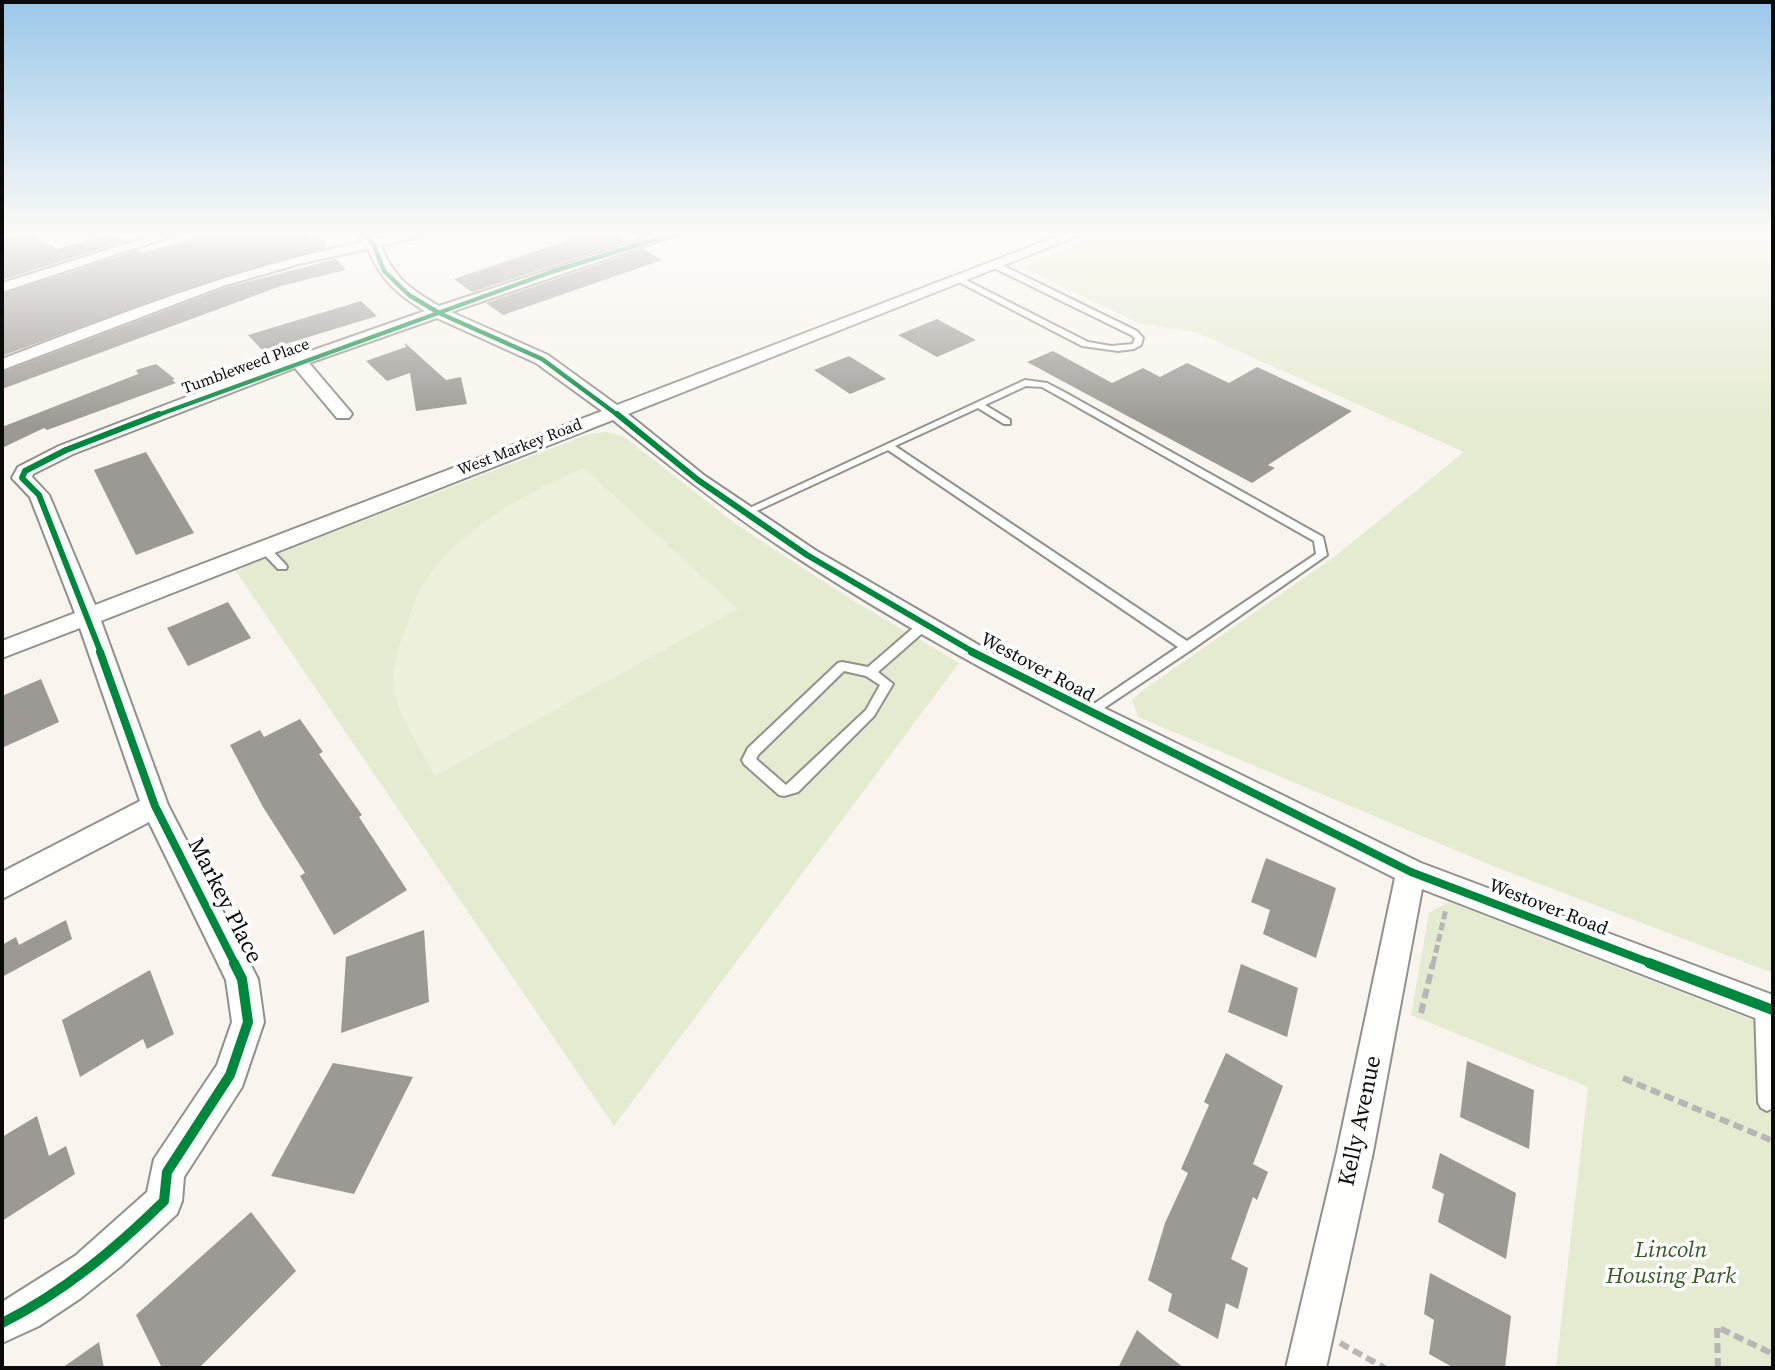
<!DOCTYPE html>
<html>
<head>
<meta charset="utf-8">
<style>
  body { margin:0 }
  #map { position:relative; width:1775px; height:1370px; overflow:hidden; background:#f9f5ee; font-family:"Source Serif 4",serif }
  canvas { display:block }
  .frame { position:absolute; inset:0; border:4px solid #0a0a0a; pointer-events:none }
</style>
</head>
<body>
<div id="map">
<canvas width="1775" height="1370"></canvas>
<div class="frame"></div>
</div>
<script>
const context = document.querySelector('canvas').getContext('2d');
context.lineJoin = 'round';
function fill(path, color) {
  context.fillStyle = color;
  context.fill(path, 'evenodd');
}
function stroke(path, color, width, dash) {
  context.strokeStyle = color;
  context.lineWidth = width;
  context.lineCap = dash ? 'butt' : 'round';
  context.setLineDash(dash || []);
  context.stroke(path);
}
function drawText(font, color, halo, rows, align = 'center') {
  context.font = font + ' "Source Serif 4",serif';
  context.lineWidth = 7;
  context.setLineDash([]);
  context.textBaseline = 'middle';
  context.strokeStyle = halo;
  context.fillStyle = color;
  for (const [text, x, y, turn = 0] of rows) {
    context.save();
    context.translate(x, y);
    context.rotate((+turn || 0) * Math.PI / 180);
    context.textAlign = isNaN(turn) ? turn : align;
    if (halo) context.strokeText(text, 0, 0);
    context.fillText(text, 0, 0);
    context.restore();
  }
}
const green = new Path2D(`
  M1109,233H1773V973L1498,868L1138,717L1132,700L1143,690L1334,557L1464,452L1198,333L1138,323L1021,267Z
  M606,432L623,436L740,527L854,601L959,663L614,1126L235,570L589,434Z
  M1449,902L1773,1028V1368H1556L1588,1087L1411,1015L1429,913Z`);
const pitch = new Path2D(`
  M584,468L738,609L435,776C423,754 397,713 394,689C391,671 398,648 404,632C409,620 412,608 417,596C446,535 525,493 584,468Z`);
const building = new Path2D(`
  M22,233H32L57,249L112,233L125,241L2,280V239Z
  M211,233H310V239L318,237L327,247L179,291L2,356V294L138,250L142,253Z
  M567,233H615L629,241L472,292L454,279L569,240Z
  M643,249L662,260L503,315L486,303Z
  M336,259L346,270L281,286L2,389V372L224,288Z
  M361,301L377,316L263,351L248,335Z
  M937,319L976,340L937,357L898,335Z
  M405,343L446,380L461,377L467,404L416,411L410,373L387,381L366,361L406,347Z
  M1053,351L1112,383L1143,368L1160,377L1187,363L1229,383L1257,367L1352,411L1268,465L1275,468L1252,483L1027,362Z
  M849,356L886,379L850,394L814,370Z
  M156,364L175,379L172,380L176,383L47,430L44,428L2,448V427L138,374L136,370Z
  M146,452L194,533L136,555L94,470Z
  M228,602L251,638L188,666L167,628Z
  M41,679L59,722L2,748V696Z
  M300,719L323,752L319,754L362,815L359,817L407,890L334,935L300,876L305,873L263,807L230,745L260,730L264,737Z
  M1266,858L1336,888L1316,958L1263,934L1270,910L1251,902Z
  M66,920L72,939L2,977V945L16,937L19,945Z
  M424,930L429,1002L341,1033L346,957Z
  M1241,964L1298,988L1287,1037L1228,1012Z
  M150,970L174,1034L147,1049L143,1039L80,1077L62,1020Z
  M1226,1053L1283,1086L1253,1164L1268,1172L1257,1200L1253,1197L1231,1259L1248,1268L1238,1309L1226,1303L1218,1339L1168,1311L1172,1294L1148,1280L1165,1223L1188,1173L1181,1169L1209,1105L1204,1102Z
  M1467,1061L1534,1090L1529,1149L1460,1117Z
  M333,1063L413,1077L354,1194L271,1176Z
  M37,1116L49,1156L66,1146L75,1174L2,1221V1137Z
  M1440,1153L1516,1193L1506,1259L1438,1222L1444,1194L1432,1188Z
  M251,1212L296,1271L199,1368H162L136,1315Z
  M1430,1273L1511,1316L1505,1368H1454L1429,1354L1434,1320L1424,1314Z
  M1137,1330L1161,1350L1184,1368H1118Z
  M99,1342L104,1368H62Z`);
const pathFar1 = new Path2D(`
  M1433,964L1446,909`);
const path = new Path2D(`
  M1421,1013L1433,963
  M1623,1078L1773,1141
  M1340,1343L1385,1368
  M1718,1368L1717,1327L1773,1354`);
const service = new Path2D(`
  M992,263H998L1137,331L1143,338L1141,345L1134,349L1118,351L1082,346L953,279L960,277L1088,342L1111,346L1133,344L1135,338L1131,335L992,267Z
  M1025,380L1047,383L1066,393L1323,537L1327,555L1191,650L1089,718L1085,716L1083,713L1085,710L1178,647L888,450L750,514L746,515L741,512ZM1026,386L1042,387L1060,397L1314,541L1316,554L1187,641L895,446L978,408L1004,424H1010V420L985,405Z
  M264,545L268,546L286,565L287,567L286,569H278L260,550L259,548L260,546Z
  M924,621L928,622L930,625L928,628L878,672L893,684L874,716L798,792L784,796L779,795L744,764L742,760L748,748L838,663L842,662L868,667L920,622ZM844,671L866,676L880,685L866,710L786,785L756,759L758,755Z
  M1763,998L1769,1001L1771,1006L1773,1108L1767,1111L1761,1108L1758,1102L1755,1006L1757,1001Z`);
const minor = new Path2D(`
  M160,233H181L2,292V283Z
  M355,233H370L377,239L405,233H431L381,246C394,278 410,289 439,306L661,233H682L451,312L548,355L617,405L1066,233H1085L628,414L705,476L815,550L996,655L1421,863L1773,995V1025L1422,889L1373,1152L1326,1368H1286L1337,1152L1395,878C1195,776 987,682 799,559C734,517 673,469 613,420L101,621L168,805L258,979L264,1022L242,1087L184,1177L182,1201L177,1214L121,1266L81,1298L39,1326L2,1343V1302L75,1256L147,1192L154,1159L217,1065L232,1022L226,980L149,822L2,899V872L140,801L80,628L2,658V641L75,613L30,497L12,478L18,467L59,446L251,372L425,311C398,295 380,279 368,249L299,264L223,286L2,370V359C123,313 235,268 363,242ZM437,318L536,363L602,411L95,605L49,495L32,477L33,474L73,454L295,368L337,418H349L352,414L349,410L309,363Z`);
const cyclewayFar3 = new Path2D(`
  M362,233L373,243L384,271L409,295L439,313L542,359L619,416
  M155,416L551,272L675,233`);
const cyclewayFar2 = new Path2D(`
  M617,414L698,480L807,555L975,653
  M101,653L39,495L22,478L25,471L66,450L159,414`);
const cyclewayFar1 = new Path2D(`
  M100,652L155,806L235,964
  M972,652L1411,872L1653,964`);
const cycleway = new Path2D(`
  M1649,963L1773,1010
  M2,1323C64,1292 115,1249 164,1201L167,1172L230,1075L248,1022L242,979L234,963`);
const farStreetnames = [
  ["Tumbleweed Place",246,367,-20],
  ["West Markey Road",520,448,-21]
];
const streetNames = [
  ["Westover Road",1037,668,28],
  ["Westover Road",1548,908,21]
];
const nearStreetnames = [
  ["Markey Place",224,901,63],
  ["Kelly Avenue",1361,1121,-78]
];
const nearParknames = [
  ["Lincoln",1671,1251],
  ["Housing Park",1671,1277]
];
fill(green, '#e5ebd1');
fill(pitch, '#edf0da');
fill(building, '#9c9894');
stroke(service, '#92908d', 4);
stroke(minor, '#92908d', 4);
stroke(pathFar1, '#b7b6b5', 5, [8, 3.5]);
stroke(path, '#b7b6b5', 6, [10, 5]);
fill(service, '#fefefc');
fill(minor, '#fefefc');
stroke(cyclewayFar3, '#00873e', 4.5);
stroke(cyclewayFar2, '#00873e', 6);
stroke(cyclewayFar1, '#00873e', 8);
stroke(cycleway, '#00873e', 10);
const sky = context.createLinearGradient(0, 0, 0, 425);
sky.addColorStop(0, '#9bc8ea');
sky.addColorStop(0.55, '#fcfaf7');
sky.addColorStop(1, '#fcfaf700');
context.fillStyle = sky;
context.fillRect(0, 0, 1775, 425);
drawText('16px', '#0a0a0a', '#fff', farStreetnames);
drawText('19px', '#0a0a0a', '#fff', streetNames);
drawText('23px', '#0a0a0a', '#fff', nearStreetnames);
drawText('italic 23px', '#365924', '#fff', nearParknames);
</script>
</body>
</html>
